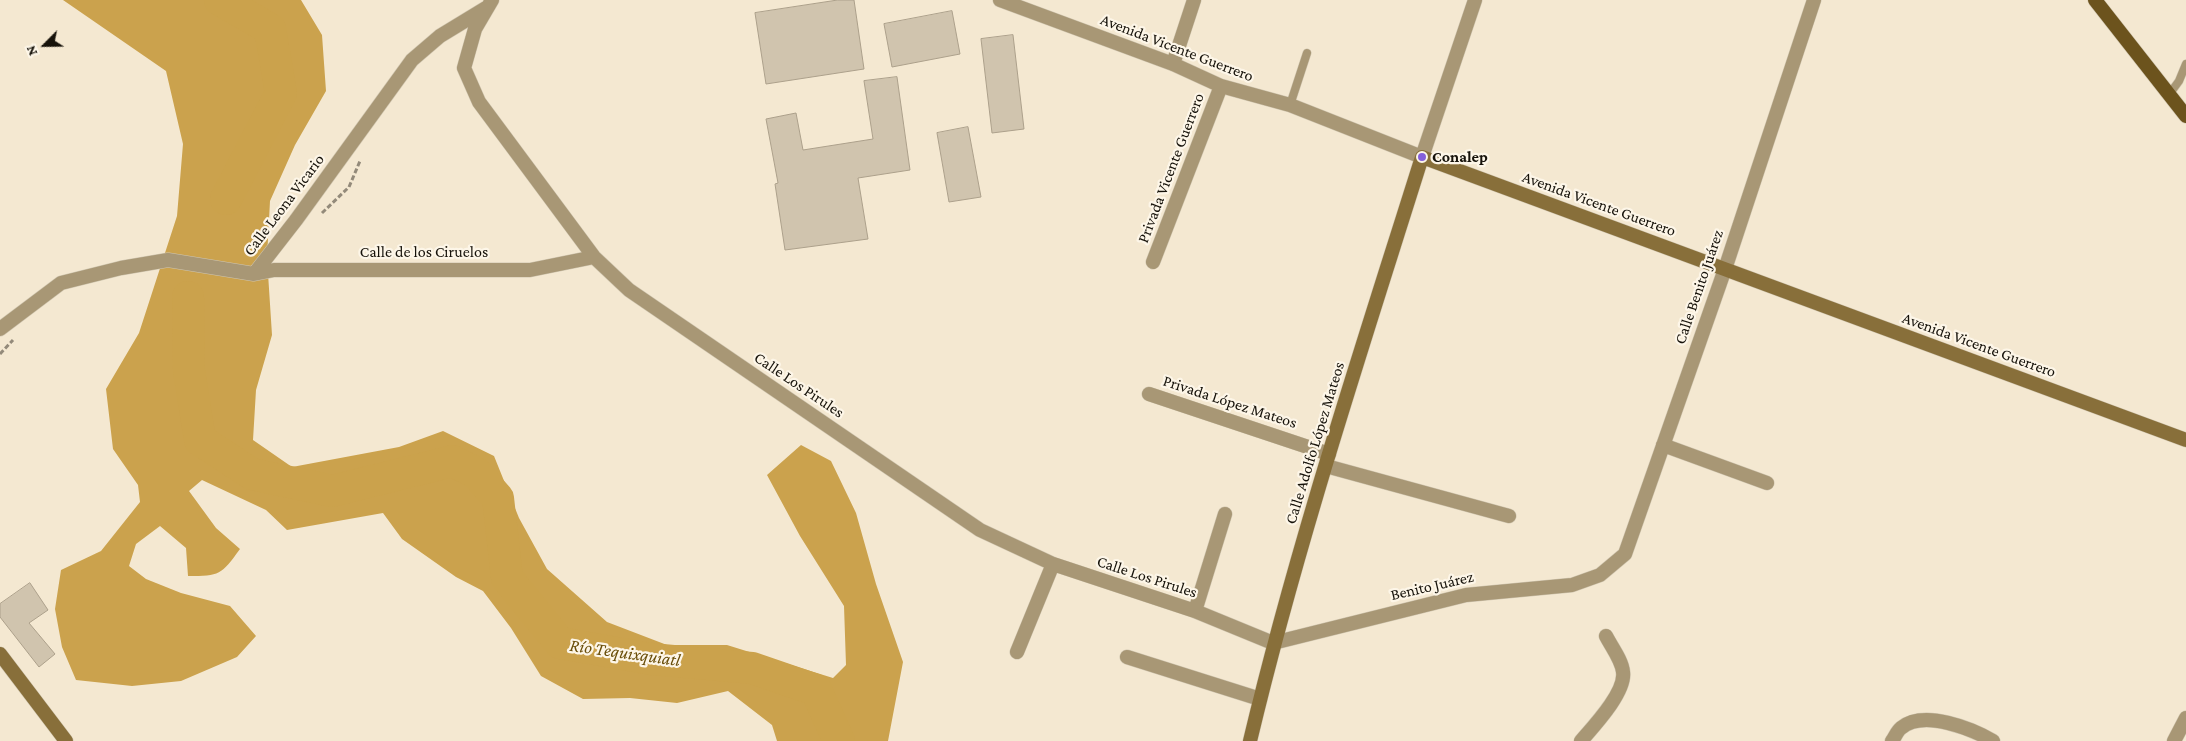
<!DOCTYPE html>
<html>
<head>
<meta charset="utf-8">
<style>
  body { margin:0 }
  #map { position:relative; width:2186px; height:741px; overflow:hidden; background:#f4e8d1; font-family:"Crimson Pro",serif }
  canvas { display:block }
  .north { position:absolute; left:20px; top:20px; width:50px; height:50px; -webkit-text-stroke:4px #fdf6e8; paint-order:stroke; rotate:247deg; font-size:14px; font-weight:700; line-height:20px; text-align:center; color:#16120a }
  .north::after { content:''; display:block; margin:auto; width:18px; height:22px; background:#16120a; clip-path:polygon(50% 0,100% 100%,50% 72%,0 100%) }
</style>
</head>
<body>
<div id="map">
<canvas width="2186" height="741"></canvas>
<div class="north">N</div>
</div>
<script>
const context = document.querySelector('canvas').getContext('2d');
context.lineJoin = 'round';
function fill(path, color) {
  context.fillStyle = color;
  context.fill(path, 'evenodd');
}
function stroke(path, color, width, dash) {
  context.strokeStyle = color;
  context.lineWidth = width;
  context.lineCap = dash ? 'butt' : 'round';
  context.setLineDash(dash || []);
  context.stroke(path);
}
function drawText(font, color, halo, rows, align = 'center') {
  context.font = font + ' "Crimson Pro",serif';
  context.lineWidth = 4.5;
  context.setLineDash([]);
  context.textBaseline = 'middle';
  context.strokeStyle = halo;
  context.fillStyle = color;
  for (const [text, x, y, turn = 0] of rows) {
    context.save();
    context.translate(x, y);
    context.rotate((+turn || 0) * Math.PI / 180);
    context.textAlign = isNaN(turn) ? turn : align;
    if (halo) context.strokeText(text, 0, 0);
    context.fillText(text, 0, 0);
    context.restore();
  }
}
const forest = new Path2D(`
  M63,0H301L322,35L326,91L295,145L270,201L267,258L272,335L256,390L253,440L292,467L399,447L443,431L494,456L519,518L547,569L607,622L667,645H727L833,678L846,665L844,606L800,536L767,475L801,445L831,461L856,513L876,584L903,662L888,741H777L772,725L728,691L677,703L630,698L583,699L541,676L511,628L483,591L456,577L402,539L383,513L287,530L266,510L202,480L189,491L216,528L240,549C221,575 220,576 188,576L186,548L160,526L136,544L129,566L146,579L181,593L230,606L256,636L237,657L181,681L132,686L76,680L62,647L55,609L61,570L101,551L140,502L138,485L113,449L106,389L139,333L177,216L183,144L166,71Z`);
const river = new Path2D(`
  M220,0L270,29L281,93L226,199
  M188,297L189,371L200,440L252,474L332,491L453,461L476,473L498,498L507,578L560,643L651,659L752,668L816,690L839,741`);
const building = new Path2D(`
  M838,0H854L864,69L766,84L755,13Z
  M952,11L960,54L892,67L884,24Z
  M1013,35L1024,129L992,133L981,39Z
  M897,77L910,170L858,178L868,239L785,250L775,184L778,183L766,119L796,113L803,150L873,139L864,81Z
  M968,127L981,197L949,202L937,133Z
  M30,583L48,610L29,623L55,654L39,667L0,617V604Z`);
const path = new Path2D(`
  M322,213L349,187L360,161
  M0,354L13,340`);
const service = new Path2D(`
  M2168,96L2179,81L2186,64
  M1290,105L1307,53`);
const minor = new Path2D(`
  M492,0L475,29L464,68L479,102L594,257L629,290L980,530L1053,564L1195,611L1273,643L1466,595L1572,585L1600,575L1625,554L1725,269L1814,0
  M1000,0L1173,64L1221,86L1290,105L1422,157L1475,0
  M1173,64L1194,0
  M1153,262L1221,86
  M254,274L274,270H530L594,257
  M0,329L61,283L121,268L168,260L254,274L296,220L412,60L440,36L486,8
  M1149,394L1329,454
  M1663,445L1767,483
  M1326,466L1509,516
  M1195,611L1225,514
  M1017,652L1053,564
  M1127,657L1260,699
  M1581,741C1594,726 1626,692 1623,672C1622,660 1611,646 1606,636
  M1892,741C1895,737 1897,731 1901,728C1924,709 1972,729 1993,741
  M2174,741L2186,718`);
const secondary = new Path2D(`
  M0,654L66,741
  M1250,741C1297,544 1361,351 1422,157L2186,440`);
const primary = new Path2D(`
  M2095,0L2186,116`);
const markers = [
  [1422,157,5,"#8460da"]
];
const streetNames = [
  ["Avenida Vicente Guerrero",1177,48,21],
  ["Privada Vicente Guerrero",1171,168,-69],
  ["Avenida Vicente Guerrero",1599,204,20],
  ["Calle Leona Vicario",284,205,-53],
  ["Calle de los Ciruelos",424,252],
  ["Calle Benito Juárez",1699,287,-71],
  ["Avenida Vicente Guerrero",1979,345,20],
  ["Calle Los Pirules",799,385,34],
  ["Privada López Mateos",1230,402,18],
  ["Calle Adolfo López Mateos",1315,443,-73],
  ["Calle Los Pirules",1147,577,18],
  ["Benito Juárez",1432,586,-13]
];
const poiNames = [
  ["Conalep",1432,157]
];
const waterNames = [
  ["Río Tequixquiatl",625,653,8]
];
fill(forest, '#cba24d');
stroke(river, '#cba24c', 32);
fill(building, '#d0c4ae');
stroke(building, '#aca08b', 1);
stroke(service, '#d0c6b1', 9);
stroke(minor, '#d0c6b1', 15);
stroke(secondary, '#d0c6b1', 15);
stroke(primary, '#d0c6b1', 15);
stroke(path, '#938a7a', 3, [5, 2.5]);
stroke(service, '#a89775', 8);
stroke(minor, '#a89775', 14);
stroke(secondary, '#886f3a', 14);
stroke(primary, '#6c531d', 14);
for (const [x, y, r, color] of markers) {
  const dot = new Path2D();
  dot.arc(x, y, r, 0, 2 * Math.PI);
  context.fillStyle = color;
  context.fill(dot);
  stroke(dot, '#fdf6e8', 2);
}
drawText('16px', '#16120a', '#fdf6e8', streetNames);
drawText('bold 16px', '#16120a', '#fdf6e8', poiNames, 'left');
drawText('italic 18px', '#694d08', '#fdf6e8', waterNames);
</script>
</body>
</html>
